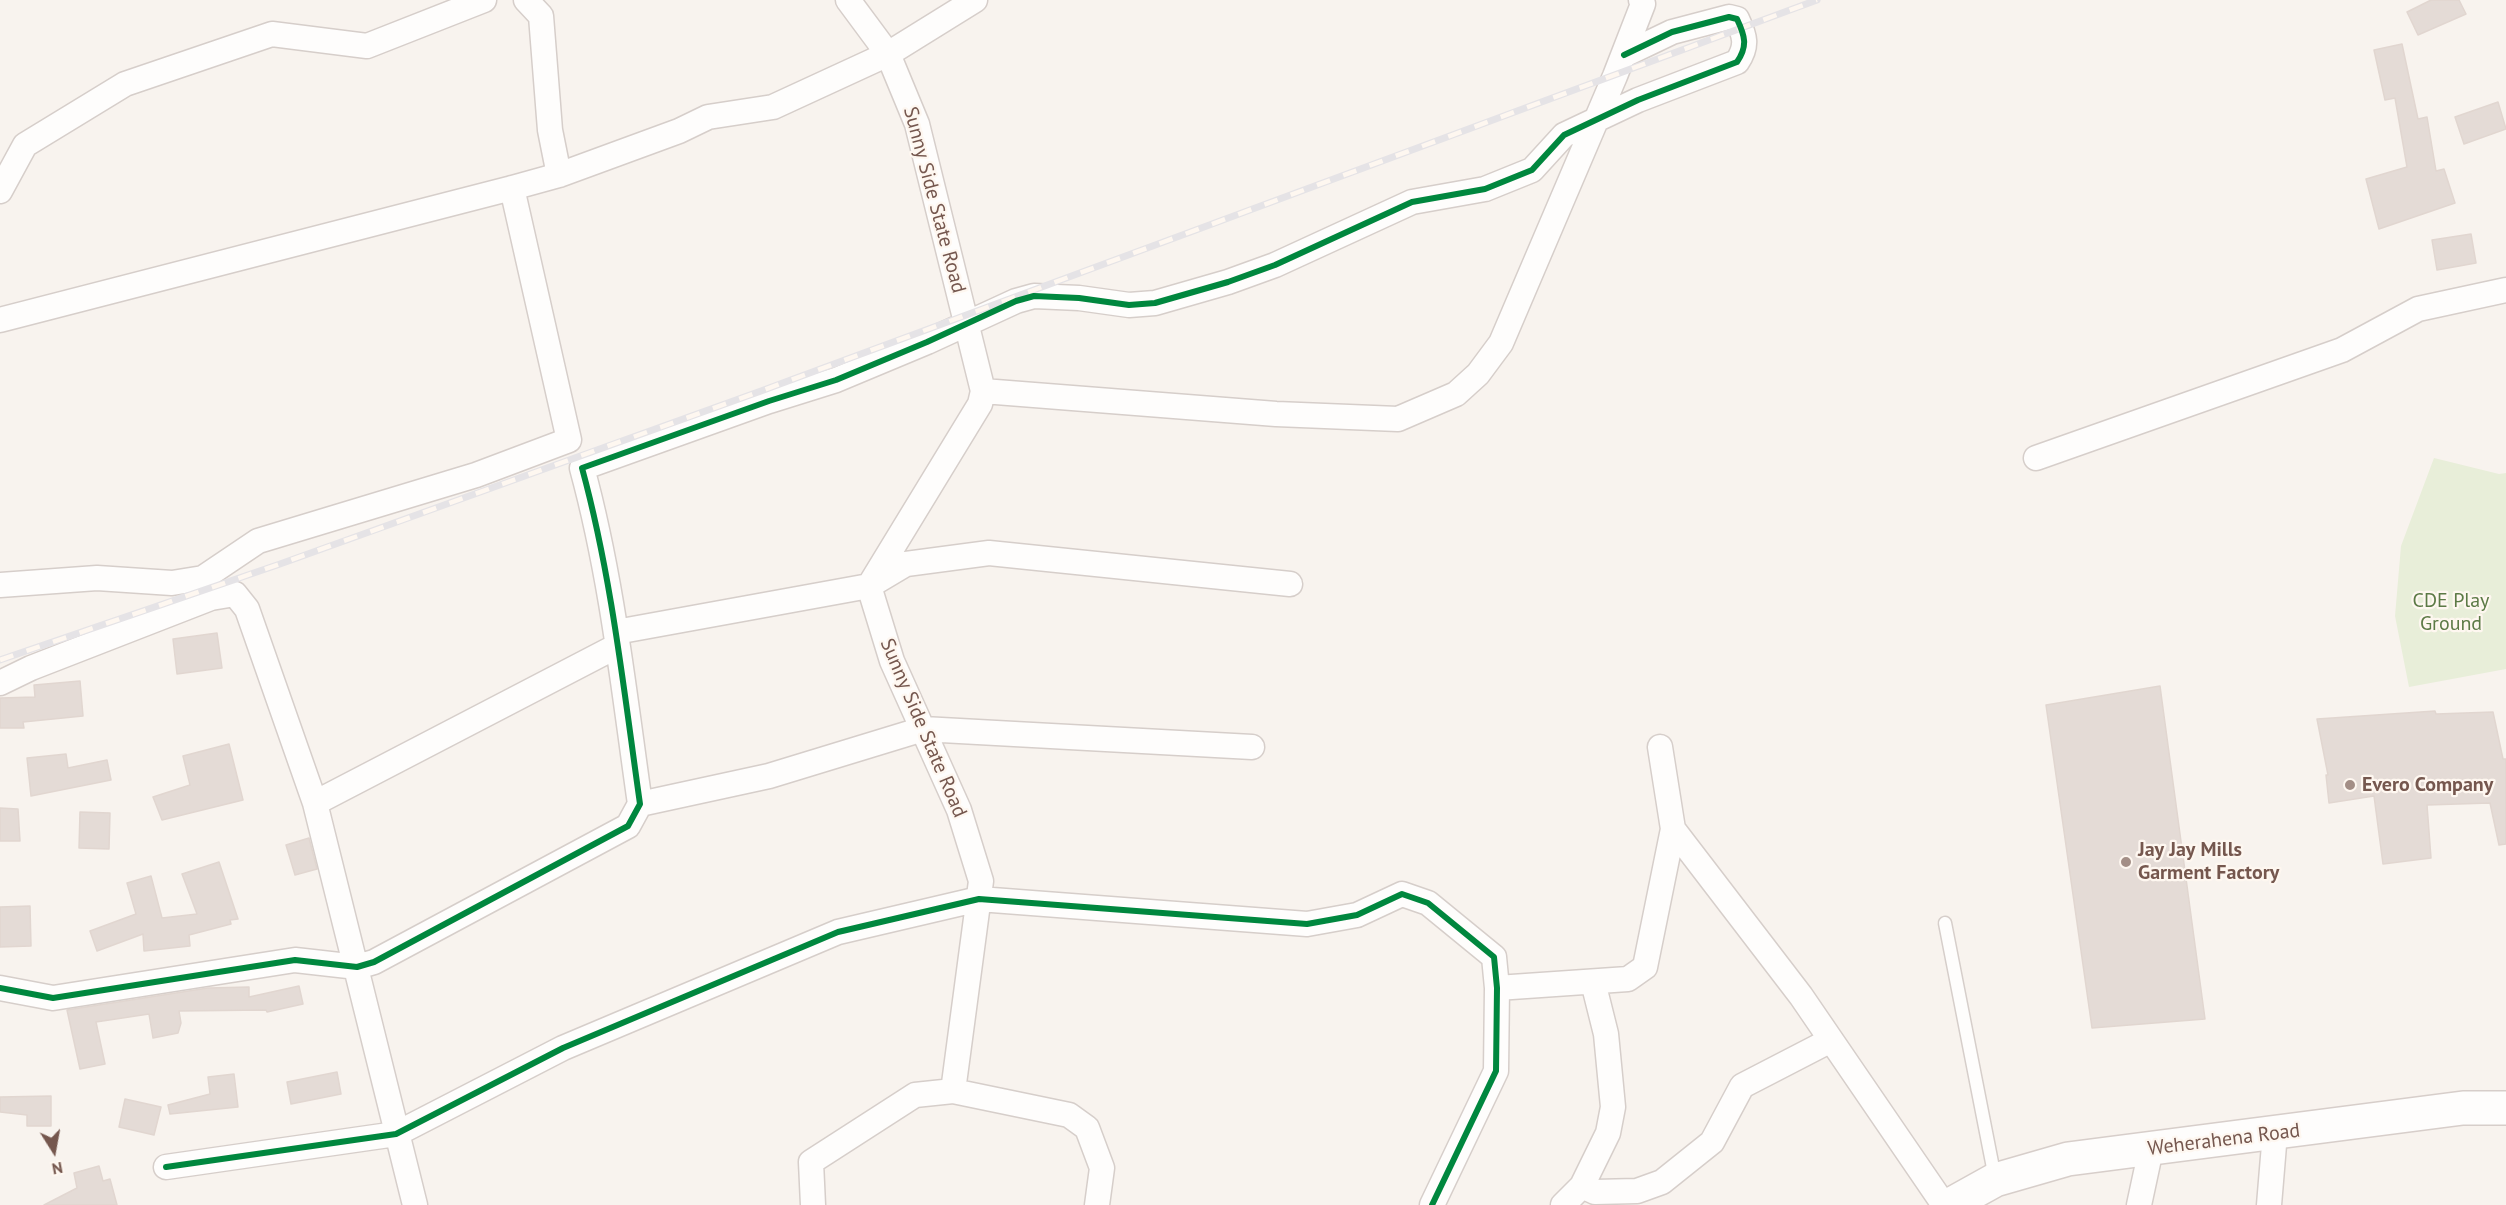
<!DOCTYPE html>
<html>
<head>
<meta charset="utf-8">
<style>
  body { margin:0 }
  #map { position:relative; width:2506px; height:1205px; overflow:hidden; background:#f8f3ee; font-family:"PT Sans",sans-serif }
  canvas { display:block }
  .north { position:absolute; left:24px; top:1121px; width:60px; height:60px; -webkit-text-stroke:4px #fef7f0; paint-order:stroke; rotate:169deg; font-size:16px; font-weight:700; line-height:24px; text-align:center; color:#75574e }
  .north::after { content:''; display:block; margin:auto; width:21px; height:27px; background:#75574e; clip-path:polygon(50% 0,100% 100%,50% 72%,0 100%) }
</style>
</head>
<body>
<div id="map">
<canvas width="2506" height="1205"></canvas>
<div class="north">N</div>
</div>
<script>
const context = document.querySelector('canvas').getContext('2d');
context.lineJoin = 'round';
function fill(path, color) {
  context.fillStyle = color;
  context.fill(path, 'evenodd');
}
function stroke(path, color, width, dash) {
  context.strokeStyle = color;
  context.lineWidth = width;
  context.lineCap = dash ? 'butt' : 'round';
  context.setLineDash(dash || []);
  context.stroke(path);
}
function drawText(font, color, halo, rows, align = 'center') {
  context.font = font + ' "PT Sans",sans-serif';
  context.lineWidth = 4.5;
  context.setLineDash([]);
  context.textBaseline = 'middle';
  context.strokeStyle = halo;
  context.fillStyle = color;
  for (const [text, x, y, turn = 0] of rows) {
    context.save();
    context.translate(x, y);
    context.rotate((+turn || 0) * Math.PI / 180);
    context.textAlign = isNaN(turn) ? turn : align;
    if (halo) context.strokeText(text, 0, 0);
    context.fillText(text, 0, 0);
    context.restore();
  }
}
const green = new Path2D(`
  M2434,458L2499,474L2506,473V669L2409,687L2395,616L2401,546Z`);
const building = new Path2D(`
  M2431,0H2459L2466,14L2418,35L2407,12Z
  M2402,44L2418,119L2427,117L2436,171L2444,169L2455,203L2379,229L2366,179L2407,167L2395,98L2385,100L2374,50Z
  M2498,102L2506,129L2464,144L2455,117Z
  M2471,234L2476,263L2437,270L2432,240Z
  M217,633L222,668L177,674L173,639Z
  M80,681L83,716L23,722L24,728H0V698L35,697L34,685Z
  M2160,686L2205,1019L2092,1028L2046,705Z
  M2435,711L2436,714L2493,712L2503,759H2506V844L2499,845L2490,803L2427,805L2431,858L2383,864L2374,796L2329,803L2326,775H2328L2317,719Z
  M229,744L243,800L162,820L153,797L190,785L183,756Z
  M66,754L68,768L107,760L111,780L31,796L27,758Z
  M0,808L18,809L20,841H0Z
  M80,812L110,813L109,849L79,848Z
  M309,838L317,869L295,875L286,845Z
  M219,862L238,919L230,920L231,924L189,935L190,946L144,951L143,934L97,951L90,931L136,914L127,883L151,876L162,918L197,914L182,874Z
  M30,906L31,946L0,947V907Z
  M299,986L303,1004L267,1012L266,1010L179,1011L181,1023L178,1033L153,1038L149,1014L96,1022L105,1064L80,1069L67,1010L208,988L249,987V997Z
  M337,1072L341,1094L291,1104L287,1082Z
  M234,1074L238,1107L170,1114L168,1105L210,1094L208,1077Z
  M51,1096V1126H27V1115L0,1112V1097Z
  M125,1099L161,1107L154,1135L119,1127Z
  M99,1166L103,1181L110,1179L117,1205H44L77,1188L74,1173Z`);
const service = new Path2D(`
  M1945,923L1995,1178`);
const minor = new Path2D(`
  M526,0L541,16L550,130L559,175
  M0,191L25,145L125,84L272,34L367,46L484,0
  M0,320L512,188L559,175L679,131L708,117L773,107L888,54L975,0
  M983,391L1276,414L1398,419L1456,394L1478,374L1501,343L1615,76L1643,4L1641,0
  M2036,458L2342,350L2418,309L2506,290
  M0,585L97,578L172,583L203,578L258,541L476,475L569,440L512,188
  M616,632L869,586L906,564L989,553L1290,584
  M0,683L31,668L211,598L235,594L247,609L315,803L415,1205
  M315,803L617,646
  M640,804L769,776L923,729L1252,747
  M1673,829L1801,996L1944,1205
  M0,988L53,998L295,960L357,967L374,962L628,826L640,804C624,692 612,578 582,468L769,401L836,380L927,342L1016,301L1034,296L1079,298L1129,305L1155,303L1228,282L1275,265L1412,202L1485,189L1532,170L1564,135L1638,100L1737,62C1748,46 1745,36 1737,19L1729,17L1672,32L1624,55
  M1497,988L1628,979L1645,967L1673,829L1660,747
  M953,1091L1069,1115L1087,1128L1102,1168L1097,1205
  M166,1167L396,1134L563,1048L838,932L979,899L1307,924L1357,915L1402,894L1428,903L1494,957L1497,988L1496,1071L1432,1205
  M1582,1186L1595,1192L1637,1191L1662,1182L1712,1142L1742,1086L1831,1040
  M813,1205L811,1162L915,1095L953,1091L981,881L959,810L892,661L869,586L980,404L983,391L917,124L888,54L848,0
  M1563,1205L1582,1186L1608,1133L1613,1107L1606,1034L1593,982
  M2139,1205L2151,1149
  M2269,1205L2275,1133`);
const secondary = new Path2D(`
  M1950,1205L1995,1180L2068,1159L2463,1108H2506`);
const rail = new Path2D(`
  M0,660L280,564L761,391L1817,0`);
const cycleway = new Path2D(`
  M0,988L53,998L295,960L357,967L374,962L628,826L640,804C624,692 612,578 582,468L769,401L836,380L927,342L1016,301L1034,296L1079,298L1129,305L1155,303L1228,282L1275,265L1412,202L1485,189L1532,170L1564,135L1638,100L1737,62C1748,46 1745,36 1737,19L1729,17L1672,32L1624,55
  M166,1167L396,1134L563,1048L838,932L979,899L1307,924L1357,915L1402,894L1428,903L1494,957L1497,988L1496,1071L1432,1205`);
const markers = [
  [2350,785,6,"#a38e86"],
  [2126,862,6,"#a38e86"]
];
const streetNames = [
  ["Sunny Side State Road",934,200,75],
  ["Sunny Side State Road",923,728,67],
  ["Weherahena Road",2224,1140,-7]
];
const parkNames = [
  ["CDE Play",2451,601],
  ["Ground",2451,624]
];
const poiNames = [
  ["Evero Company",2362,785],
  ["Jay Jay Mills",2138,850],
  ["Garment Factory",2138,873]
];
fill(green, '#e8eed9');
fill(building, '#e4dbd6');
stroke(building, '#e1d6d0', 1.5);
stroke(service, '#d6ceca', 15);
stroke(minor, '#d6ceca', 27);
stroke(secondary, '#d7ceca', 36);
stroke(service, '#fefdfc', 12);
stroke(minor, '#fefdfc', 24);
stroke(secondary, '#fefdfc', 33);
stroke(rail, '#e5e3e6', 7);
stroke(rail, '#fef7f0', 4.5, [14]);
stroke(cycleway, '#00873e', 6);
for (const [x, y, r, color] of markers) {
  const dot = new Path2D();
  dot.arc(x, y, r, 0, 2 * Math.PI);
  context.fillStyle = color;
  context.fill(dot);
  stroke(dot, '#fef7f0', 2);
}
drawText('20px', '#75574e', '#fef7f0', streetNames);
drawText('20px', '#5c7a46', '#fef7f0', parkNames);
drawText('bold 20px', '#75574e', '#fef7f0', poiNames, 'left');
</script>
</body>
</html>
